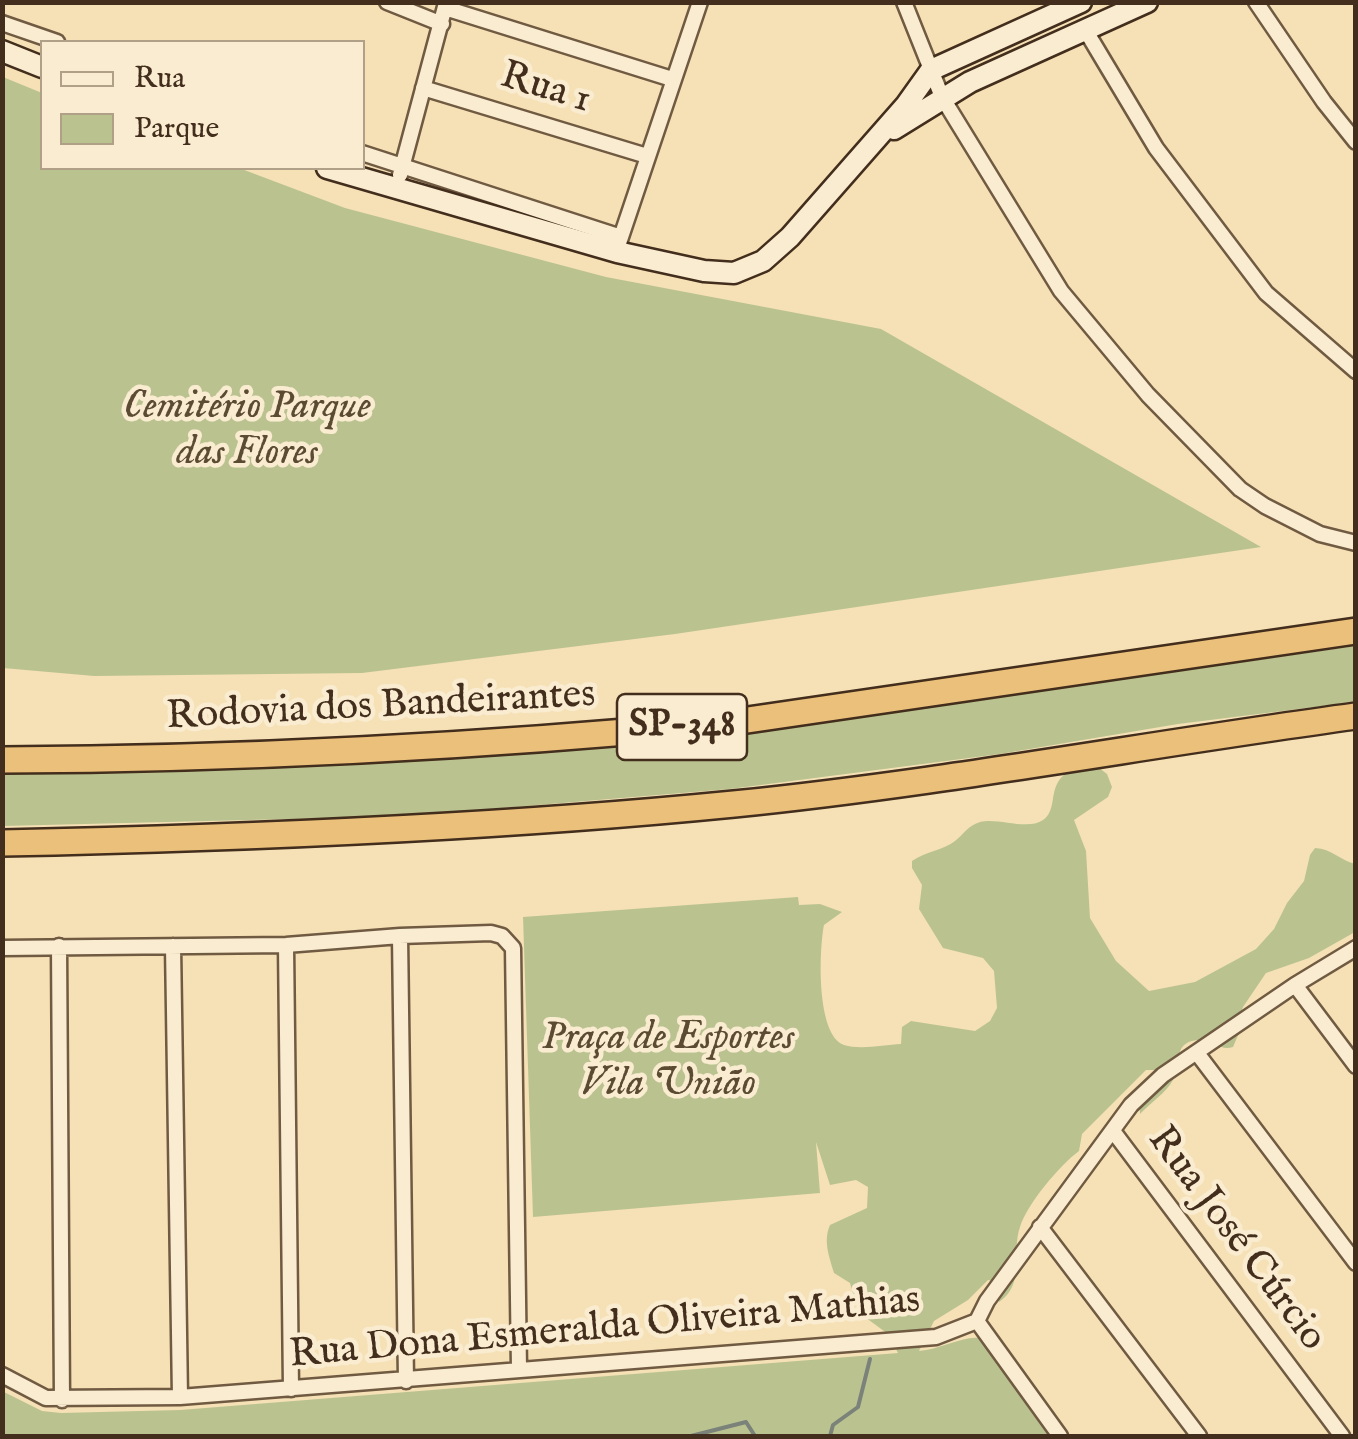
<!DOCTYPE html>
<html>
<head>
<meta charset="utf-8">
<style>
  body { margin:0 }
  #map { position:relative; width:1358px; height:1439px; overflow:hidden; background:#f6e1b6; font-family:"IM FELL English",serif }
  canvas { display:block }
  .frame { position:absolute; inset:0; border:5px solid #432d1c; pointer-events:none }
  .legend { position:absolute; left:40px; top:40px; width:325px; height:130px; box-sizing:border-box; background:#f9ecd0; border:2px solid #b0a088; margin:0; padding:12px 18px; list-style:none; font-size:30px; color:#432d1c }
  .legend li { display:flex; align-items:center; gap:20px; height:50px }
  .legend b { width:50px; border:2px solid #b0a088 }
</style>
</head>
<body>
<div id="map">
<canvas width="1358" height="1439"></canvas>
<div class="frame"></div>
<ul class="legend">
<li><b style="height:12px;background:#f9ecd0"></b>Rua</li>
<li><b style="height:28px;background:#bac390"></b>Parque</li>
</ul>
</div>
<script>
const context = document.querySelector('canvas').getContext('2d');
context.lineJoin = 'round';
function fill(path, color) {
  context.fillStyle = color;
  context.fill(path, 'evenodd');
}
function stroke(path, color, width, dash) {
  context.strokeStyle = color;
  context.lineWidth = width;
  context.lineCap = dash ? 'butt' : 'round';
  context.setLineDash(dash || []);
  context.stroke(path);
}
function drawText(font, color, halo, rows, align = 'center') {
  context.font = font + ' "IM FELL English",serif';
  context.lineWidth = 9;
  context.setLineDash([]);
  context.textBaseline = 'middle';
  context.strokeStyle = halo;
  context.fillStyle = color;
  for (const [text, x, y, turn = 0] of rows) {
    context.save();
    context.translate(x, y);
    context.rotate((+turn || 0) * Math.PI / 180);
    context.textAlign = isNaN(turn) ? turn : align;
    if (halo) context.strokeText(text, 0, 0);
    context.fillText(text, 0, 0);
    context.restore();
  }
}
const green = new Path2D(`
  M3,77L42,93V168H239L345,208L606,277L881,329L1261,547L675,634L362,673L94,676L3,668Z
  M1355,646V702L1178,724L1000,754L730,789L478,810L331,818L3,826L2,772L330,766L725,736Z
  M1074,767H1098L1107,774L1112,787L1108,797L1074,820L1086,851L1090,918L1116,961L1149,991L1195,982L1256,949L1274,929L1287,903L1304,881L1310,855L1315,848C1332,849 1340,860 1355,864V932L1309,958L1266,973L1243,1007L1238,1020L1239,1033L1233,1047C1220,1051 1215,1041 1203,1040C1171,1039 1182,1063 1173,1080C1167,1092 1149,1104 1140,1114C1139,1098 1155,1086 1154,1070H1146L1082,1134L1079,1151C1060,1165 1027,1204 1020,1227C1011,1252 1026,1284 999,1302L998,1282L988,1280L968,1300L934,1321L919,1351C939,1350 962,1336 979,1338L1049,1436H3L2,1391L42,1411L61,1413L180,1410L898,1353L888,1334L858,1312L850,1283L834,1273C829,1256 823,1241 830,1225L867,1208L868,1187L856,1180L830,1185L816,1142L820,1193L533,1217L523,917L798,897L799,905L820,904L842,912L824,925C819,950 816,1035 844,1045C860,1050 884,1045 901,1044L902,1027L911,1021L975,1031L990,1021L997,1008L994,971L983,958L943,948L919,909L922,885L912,868V861C926,851 944,850 955,841C964,834 967,826 980,822C998,817 1027,831 1043,820C1055,812 1051,795 1057,784C1060,777 1068,772 1074,767Z`);
const stream = new Path2D(`
  M691,1436L746,1422L755,1436
  M830,1436L833,1425L858,1407L870,1359`);
const minor = new Path2D(`
  M387,2L442,24
  M904,2L942,97L1061,291L1148,395L1240,489L1265,506L1320,534L1356,543
  M1256,2L1324,102L1356,142
  M445,8L672,79
  M2,23L57,42
  M1086,31L1156,148L1266,293L1356,371
  M423,88L647,156
  M362,153L621,237
  M400,175L446,3
  M619,243L700,2
  M400,936L406,1381
  M286,945L291,1389
  M59,946L62,1400
  M173,946L180,1397
  M2,948L286,945L400,936L491,933L502,936L513,948L519,1369
  M1295,985L1356,1066
  M1197,1053L1356,1263
  M1113,1131L1342,1436
  M1040,1227L1199,1436
  M977,1321L1060,1436
  M2,1375L46,1398L180,1397L936,1337L977,1321L987,1301L1131,1105L1163,1075L1295,985L1356,948`);
const secondary = new Path2D(`
  M2,51L42,67
  M894,129L970,82L1147,2
  M327,168L617,252L704,271L734,273L763,261L790,237L906,105L931,70L1081,2`);
const motorway = new Path2D(`
  M2,760C244,759 486,746 727,723L1356,631
  M2,843C247,838 491,828 734,804C942,783 1149,744 1356,716`);
const shields = [
  [682,727,130]
];
const shieldNames = [
  ["SP-348",682,727]
];
const streetNames = [
  ["Rua 1",545,90,17],
  ["Rodovia dos Bandeirantes",381,708,-3],
  ["Rua José Cúrcio",1235,1240,53],
  ["Rua Dona Esmeralda Oliveira Mathias",605,1330,-5]
];
const parkNames = [
  ["Cemitério Parque",247,409],
  ["das Flores",247,455],
  ["Praça de Esportes",668,1040],
  ["Vila União",668,1086]
];
fill(green, '#bac390');
stroke(stream, '#7b827a', 4);
stroke(minor, '#705a42', 19);
stroke(secondary, '#432d1c', 25);
stroke(motorway, '#432d1c', 30);
stroke(minor, '#f9ecd0', 14);
stroke(secondary, '#f9ecd0', 20);
stroke(motorway, '#ebc07b', 25);
for (const [x, y, w] of shields) {
  const box = new Path2D();
  box.roundRect(x - w / 2, y - 33, w, 66, 8);
  context.fillStyle = '#f9ecd0';
  context.fill(box);
  stroke(box, '#432d1c', 2.5);
}
drawText('bold 38px', '#432d1c', null, shieldNames);
drawText('40px', '#432d1c', '#f9ecd0', streetNames);
drawText('italic 40px', '#5b4b33', '#f9ecd0', parkNames);
</script>
</body>
</html>
